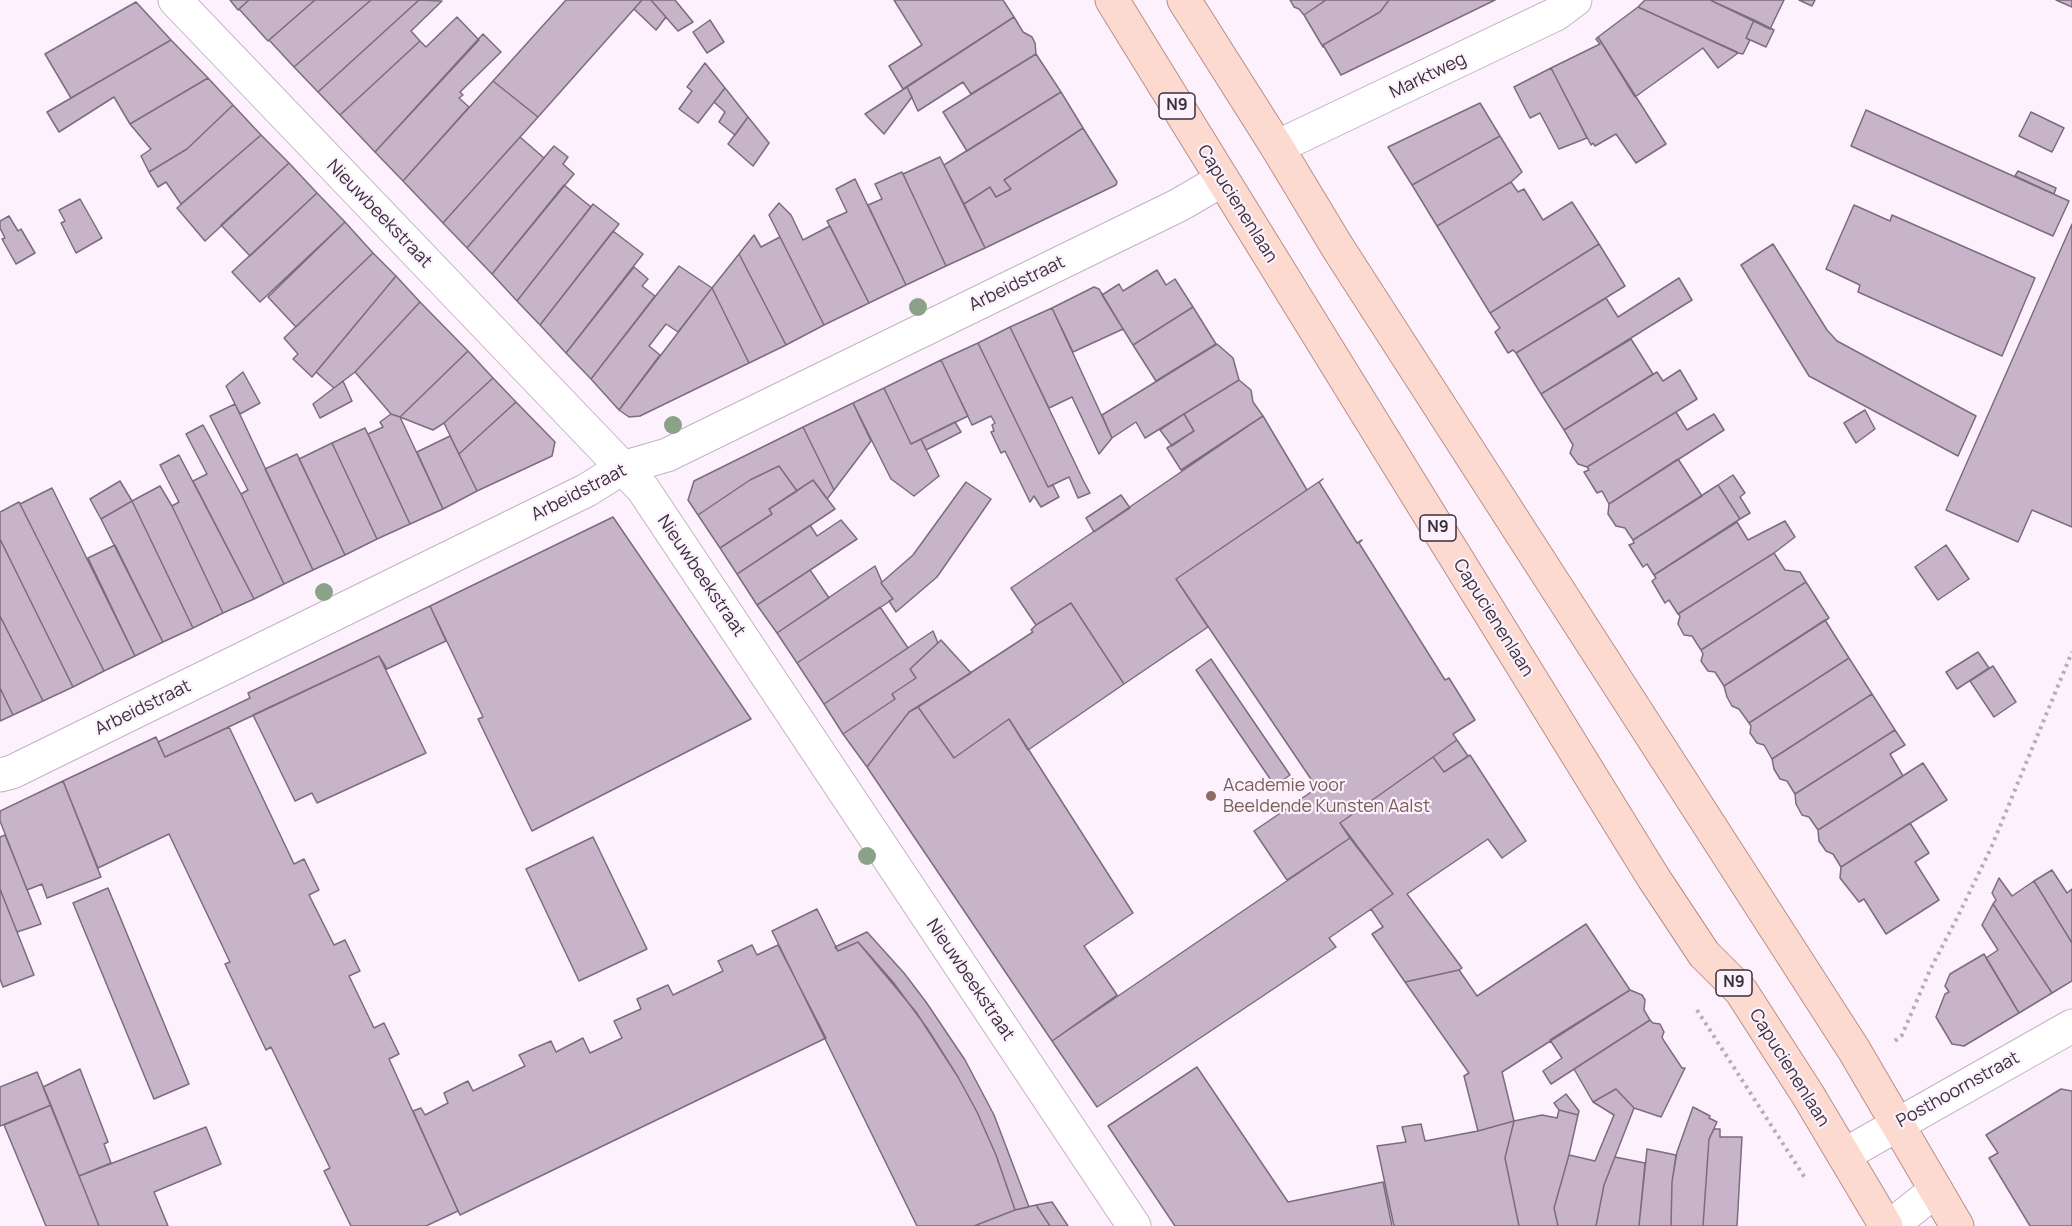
<!DOCTYPE html>
<html>
<head>
<meta charset="utf-8">
<style>
  body { margin:0 }
  canvas { display:block; background:#fdf1fe }
</style>
</head>
<body>
<canvas width="2072" height="1226"></canvas>
<script>
const context = document.querySelector('canvas').getContext('2d');
context.lineJoin = 'round';
function fill(path, color) {
  context.fillStyle = color;
  context.fill(path, 'evenodd');
}
function stroke(path, color, width, dash) {
  context.strokeStyle = color;
  context.lineWidth = width;
  context.lineCap = dash ? 'butt' : 'round';
  context.setLineDash(dash || []);
  context.stroke(path);
}
function drawText(font, color, halo, rows, align = 'center') {
  context.font = font + ' Manrope,sans-serif';
  context.lineWidth = 4.5;
  context.setLineDash([]);
  context.textBaseline = 'middle';
  context.strokeStyle = halo;
  context.fillStyle = color;
  for (const [text, x, y, turn = 0] of rows) {
    context.save();
    context.translate(x, y);
    context.rotate((+turn || 0) * Math.PI / 180);
    context.textAlign = isNaN(turn) ? turn : align;
    if (halo) context.strokeText(text, 0, 0);
    context.fillText(text, 0, 0);
    context.restore();
  }
}
const building = new Path2D(`
  M230,0H249L238,10Z
  M249,0H315L268,41L239,9Z
  M315,0H371L294,67L269,40Z
  M371,0H419L318,92L294,67Z
  M419,0L442,1L411,31L420,41L340,115L318,92Z
  M566,0H642L538,117L493,81Z
  M642,0H651L666,17L656,30L634,9Z
  M651,0H675L693,22L678,31Z
  M894,0H1003L1014,17L903,89L889,66L922,45Z
  M1290,0H1326L1304,15L1299,9L1294,7Z
  M1326,0H1389L1380,12L1323,45V47L1304,15Z
  M1389,0H1495L1341,75L1323,45L1380,12Z
  M1645,0H1710L1754,20L1746,38L1750,40L1743,54L1738,53L1638,7Z
  M1710,0H1784L1770,29Z
  M1799,0H1815L1812,6Z
  M2056,0H2072V7Z
  M136,2L171,40L71,98L45,54Z
  M1638,7L1737,52L1738,53L1718,68L1703,48L1635,97L1598,37Z
  M457,17L479,40L375,152L340,115L420,41L426,47Z
  M1014,17L1023,32L1032,37L1035,43L1036,54L971,94L963,82L918,111L907,87Z
  M710,20L724,42L707,53L693,32Z
  M1754,20L1774,30L1766,47L1746,38Z
  M483,34L501,52L460,92L463,95L459,98L469,107L403,181L375,152Z
  M1598,37L1666,144L1636,163L1616,134L1595,146L1593,143L1591,145L1551,68L1600,44L1596,39Z
  M171,40L208,78L130,124L114,97L59,132L47,112Z
  M1036,54L1061,92L967,151L943,112Z
  M705,63L725,88L698,123L679,109L692,91L687,87Z
  M1551,68L1587,138L1559,149L1540,113L1530,118L1514,87Z
  M208,78L233,105L187,149L149,172L141,156L151,149L130,124Z
  M493,81L538,117L443,223L403,181Z
  M907,87L912,97L884,134L865,114Z
  M725,88L748,117L735,135L719,122L725,112L714,102Z
  M1061,92L1083,128L1004,180L1011,189L996,197L990,187L964,204L944,165Z
  M1480,103L1500,136L1412,185L1388,147Z
  M233,105L261,135L181,204L166,182L158,187L149,172L187,149Z
  M1866,110L2069,201L2053,236L1851,146Z
  M2031,112L2064,128L2052,152L2019,136Z
  M748,117L769,143L753,166L728,144Z
  M1083,128L1117,182L1116,185L985,248L964,204L990,187L996,197L1011,189L1004,180Z
  M261,135L289,163L205,241L177,208Z
  M1500,136L1522,172L1511,182L1437,226L1412,185Z
  M520,137L544,158L467,248L443,223Z
  M554,146L568,157L563,164L574,174L492,274L467,248Z
  M940,157L985,248L946,266L903,174Z
  M289,163L317,193L250,256L221,225Z
  M2018,171L2056,188L2054,194L2015,176Z
  M902,172L946,266L906,285L868,205L882,199L875,184Z
  M855,179L906,285L869,303L827,221L847,212L836,189Z
  M1511,182L1518,192L1524,189L1543,220L1572,202L1599,244L1490,313L1437,226Z
  M564,185L591,207L517,301L492,274Z
  M317,193L345,222L260,302L232,272Z
  M80,199L102,238L76,253L61,223L65,221L59,210Z
  M779,203L791,215L803,240L830,226L869,303L824,325L769,215Z
  M593,204L619,224L540,325L517,301Z
  M1854,205L1890,221L1892,215L2035,278L2002,356L1858,292L1860,285L1826,269Z
  M9,216L18,231L21,229L35,253L16,264L2,239L5,238L0,228V221Z
  M345,222L373,253L296,327L268,297Z
  M2072,224V527L2032,510L2018,542L1946,510Z
  M613,231L643,254L566,353L540,325Z
  M754,235L761,247L780,237L824,325L786,345L739,254Z
  M1599,244L1625,286L1516,353L1513,350L1508,353L1495,332L1500,328L1490,313Z
  M1773,244L1827,330L1837,341L1976,416L1958,456L1809,376L1741,265Z
  M373,253L396,276L312,377L293,359L298,354L284,338Z
  M739,254L786,345L749,363L712,288Z
  M679,266L712,288L678,332L666,324L649,346L660,355L619,410L591,379Z
  M634,267L648,279L642,286L655,296L591,379L566,353Z
  M1157,270L1166,285L1175,279L1193,307L1133,345L1102,295L1119,284L1123,291Z
  M396,276L420,302L355,372L334,388L316,372Z
  M1679,278L1692,300L1541,394L1516,353L1606,298L1618,317Z
  M1094,287L1099,289L1123,329L1073,352L1052,308Z
  M712,288L749,363L640,416L629,417L619,410Z
  M420,302L468,351L400,417L391,414L355,372Z
  M1193,307L1216,344L1156,381L1133,345Z
  M1052,308L1112,438L1099,454L1072,397L1049,408L1010,327Z
  M1010,327L1083,480L1090,493L1078,498L1069,477L1048,487L978,343Z
  M1631,339L1653,374L1564,430L1541,394Z
  M978,343L1048,487L1053,485L1059,497L1041,507L1034,496L1030,502L1005,451L1001,453L991,432L994,431L992,425L995,423L991,416L972,425L941,360Z
  M1217,344L1233,358L1239,380L1145,438L1136,422L1112,438L1102,415Z
  M468,351L493,378L444,423L433,430L400,417Z
  M941,360L968,416L911,444L884,388Z
  M1680,370L1697,399L1587,467L1578,464L1570,453L1573,445L1564,430L1657,372L1663,381Z
  M243,372L260,403L240,414L226,386Z
  M493,378L516,402L459,454L444,423Z
  M1239,380L1251,390L1253,402L1263,416L1181,470L1167,448L1194,431L1184,414Z
  M343,381L352,401L320,418L313,404Z
  M884,388L911,444L921,439L939,476L914,496L891,479L853,403Z
  M516,402L555,442L552,456L477,491L459,454Z
  M853,403L871,441L834,490L803,427Z
  M235,404L313,570L284,584L241,494L248,490L210,416Z
  M1865,410L1875,429L1856,443L1844,423Z
  M1676,412L1687,430L1714,414L1724,430L1609,504L1602,491L1597,493L1584,472L1589,470L1587,467Z
  M391,414L400,417L443,509L410,524L368,434L383,427L380,422Z
  M1184,414L1194,431L1172,446L1160,430Z
  M1263,416L1307,490L1176,579L1208,627L1124,684L1071,603L1036,625L1011,588Z
  M955,422L961,432L926,450L921,439Z
  M203,425L241,494L284,584L254,599L193,481L207,474L186,434Z
  M803,427L834,490L827,499L813,480L797,491L779,466L750,480L698,515L688,500L694,481Z
  M365,428L410,524L377,539L332,443Z
  M450,436L477,491L443,509L417,452Z
  M332,443L377,539L345,555L299,459Z
  M297,454L345,555L313,570L265,469Z
  M179,455L254,599L223,613L172,506L179,502L160,465Z
  M1678,459L1702,496L1633,540L1625,528L1616,526L1608,514L1609,504Z
  M779,466L797,491L769,509L772,514L720,548L698,515L750,480Z
  M1733,475L1745,493L1740,497L1750,513L1740,519L1718,485Z
  M1323,479L1319,482L1357,543L1362,540L1359,543L1445,680L1449,678L1475,720L1453,734L1457,740L1340,823L1350,838L1287,880L1254,831L1317,788L1176,579Z
  M813,480L835,509L737,574L720,548L772,514L769,509Z
  M120,481L132,501L101,519L90,499Z
  M966,482L991,499L937,577L896,612L889,601L893,599L881,583L913,555Z
  M1718,485L1740,519L1654,575L1647,564L1643,567L1629,545L1634,543L1633,540Z
  M160,486L172,506L223,613L193,628L132,501Z
  M52,488L135,656L104,671L20,504Z
  M1121,495L1130,508L1094,532L1086,518Z
  M132,501L193,628L163,642L101,519Z
  M19,502L104,671L73,687L0,539V512Z
  M613,517L751,719L532,831L478,719L483,717L430,606Z
  M841,520L857,539L757,605L737,574L810,525L817,536Z
  M1785,521L1795,537L1774,553L1678,614L1669,600L1665,603L1652,581L1656,578L1654,575L1737,522L1748,540Z
  M0,539L73,687L43,701L0,616Z
  M115,545L163,642L135,656L88,558Z
  M1946,545L1969,579L1938,600L1915,567Z
  M1774,553L1785,570L1800,572L1806,582L1701,650L1692,636L1684,635L1678,624L1680,616L1678,614Z
  M875,566L882,582L881,583L893,599L797,663L777,633Z
  M810,570L829,598L777,633L757,605Z
  M1806,582L1829,618L1724,686L1715,672L1708,671L1701,661L1703,654L1701,650Z
  M1071,603L1124,684L1028,750L1009,719L954,758L918,707L1033,632L1031,630L1036,625Z
  M430,606L446,641L387,669L379,656L165,757L158,742L250,698L248,693Z
  M880,607L908,648L824,704L797,663Z
  M0,616L43,701L13,715L0,688Z
  M1825,620L1849,658L1749,723L1739,709L1732,706L1727,697L1724,686Z
  M933,631L938,643L910,669L916,678L892,694L895,699L843,734L824,704Z
  M941,640L971,673L909,712L867,767L843,734L895,699L892,694L916,678L910,669Z
  M1978,652L1989,668L1957,689L1946,672Z
  M379,656L426,753L317,803L312,793L295,801L253,715Z
  M1849,658L1872,694L1772,759L1764,745L1757,743L1750,733L1751,726L1749,723Z
  M1211,659L1290,775L1275,786L1196,670Z
  M1993,666L2016,702L1994,717L1970,681Z
  M0,688L13,715L0,721Z
  M1872,694L1895,730L1795,794L1787,781L1780,779L1774,769L1772,759Z
  M918,707L954,758L1009,719L1133,913L1084,946L1117,995L1052,1041L867,767L909,712Z
  M229,727L294,864L304,859L319,890L309,895L334,945L345,940L360,971L349,976L374,1028L384,1023L399,1054L389,1059L458,1211L426,1226H351L324,1171L330,1168L271,1047L266,1050L225,964L230,962L169,834L98,868L63,781L156,737L165,757Z
  M1895,730L1905,745L1890,754L1903,776L1818,830L1809,817L1802,815L1796,804L1795,794Z
  M1457,740L1468,756L1444,772L1433,757Z
  M1470,755L1526,841L1502,858L1488,839L1407,894L1462,968L1459,970L1405,982L1372,934L1383,927L1371,909L1393,894L1340,823L1433,757L1444,772Z
  M1923,763L1947,800L1841,867L1833,854L1826,851L1819,841L1818,830Z
  M63,781L101,877L47,898L42,884L27,890L0,821V811Z
  M1910,823L1929,853L1915,862L1939,900L1886,934L1864,899L1859,902L1840,878L1841,867Z
  M5,835L41,924L17,932L0,889V837Z
  M593,837L647,949L579,981L526,869Z
  M1350,838L1393,894L1329,938L1336,947L1097,1107L1052,1041Z
  M2052,870L2067,893L2072,889V943L2034,881Z
  M1999,878L2012,896L2034,881L2072,943V981L2052,993L1993,904L1996,900L1992,893Z
  M108,888L189,1084L154,1099L73,903Z
  M0,889L34,975L3,987L0,979Z
  M1993,904L2052,993L2019,1013L1986,958L1998,950L1982,925Z
  M817,909L838,951L858,942L893,982L927,1028L958,1077L977,1112L996,1155L1015,1210L974,1226H917L772,931Z
  M1586,924L1630,990L1502,1072L1514,1121L1478,1131L1464,1076L1469,1073L1405,982L1459,970L1477,996Z
  M867,932L904,973L926,1002L965,1060L994,1115L1029,1207L1015,1210L996,1155L977,1112L958,1077L916,1012L858,942L838,951L835,947Z
  M752,945L757,955L778,945L826,1038L460,1215L413,1111L421,1108L425,1115L448,1103L444,1093L468,1081L473,1091L525,1066L519,1055L551,1041L556,1052L583,1038L590,1053L622,1038L614,1021L641,1009L637,999L668,985L673,995L723,971L718,961Z
  M1984,954L2019,1013L1964,1046L1952,1044L1936,1017L1945,994L1949,992L1945,986L1950,974Z
  M1630,990L1642,995L1645,1000L1644,1010L1650,1020L1551,1084L1543,1071L1562,1058L1550,1040Z
  M1650,1020L1653,1023L1660,1024L1664,1032L1662,1037L1664,1041L1682,1068H1685L1661,1117L1634,1108L1616,1089L1593,1102L1574,1069Z
  M1197,1067L1288,1202L1383,1182L1392,1226H1175L1108,1126Z
  M80,1069L108,1142L104,1144L111,1163L79,1176L43,1087Z
  M37,1072L51,1105L0,1126V1087Z
  M1616,1089L1634,1108L1604,1185L1596,1226H1558L1554,1208L1569,1155L1595,1161L1614,1115L1593,1102Z
  M2061,1089L2072,1091V1226H2030L1989,1158L1998,1153L1986,1135Z
  M1566,1094L1579,1111L1578,1115L1559,1110L1554,1103Z
  M51,1105L79,1176L99,1226H46L4,1125Z
  M1693,1107L1710,1116L1709,1118L1717,1122L1709,1139L1703,1226H1671L1672,1182L1677,1152Z
  M1559,1110L1578,1115L1569,1155L1554,1208L1558,1226H1519L1505,1158L1514,1121L1542,1115L1557,1118Z
  M1514,1121L1505,1158L1519,1226H1394L1377,1146L1406,1142L1402,1127L1421,1124L1425,1141L1478,1131Z
  M206,1127L221,1164L154,1192L168,1226H99L79,1176Z
  M1714,1129H1720V1137H1742L1737,1226H1703L1709,1139Z
  M1647,1149L1676,1155L1672,1182L1671,1226H1639Z
  M1615,1157L1645,1163L1639,1226H1596L1604,1185Z
  M1052,1202L1068,1226H1050L1036,1205Z
  M1036,1205L1050,1226H974L1015,1210Z`);
const path = new Path2D(`
  M1697,1010L1805,1178
  M1895,1041L1902,1035L1930,970L1957,918L1991,848L2072,652`);
const minor = new Path2D(`
  M175,0L643,489L1134,1226
  M1277,147L1556,14L1575,0
  M0,775L12,772L587,490L622,468L667,455L1179,205L1222,180
  M1844,1155L2072,1026
  M1891,1226L1936,1190`);
const major = new Path2D(`
  M1112,0L1653,877L1704,954L1741,991L1808,1095L1886,1226
  M1184,0L1277,147L1338,248L1854,1050L1957,1226`);
const trees = [
  [918,307],
  [673,425],
  [324,592],
  [867,856]
];
const markers = [
  [1211,796,6,"#8d6e63"]
];
const shields = [
  [1177,106,36],
  [1438,528,36],
  [1734,983,36]
];
const shieldNames = [
  ["N9",1177,106],
  ["N9",1438,528],
  ["N9",1734,983]
];
const streetNames = [
  ["Marktweg",1428,76,-26],
  ["Capucienenlaan",1237,204,58],
  ["Nieuwbeekstraat",379,214,46],
  ["Arbeidstraat",1017,284,-26],
  ["Arbeidstraat",579,493,-27],
  ["Nieuwbeekstraat",701,576,56],
  ["Capucienenlaan",1493,618,58],
  ["Arbeidstraat",143,708,-26],
  ["Nieuwbeekstraat",970,980,56],
  ["Capucienenlaan",1789,1068,58],
  ["Posthoornstraat",1958,1090,-29]
];
const educationNames = [
  ["Academie voor",1223,786],
  ["Beeldende Kunsten Aalst",1223,807]
];
fill(building, '#c8b4c9');
stroke(building, '#7d6b7f', 1.5);
stroke(minor, '#c5b1c6', 35);
stroke(major, '#b78f86', 35);
stroke(path, '#b7adb8', 4, [3, 4.5]);
stroke(minor, '#fff', 33);
stroke(major, '#fddacf', 33);
context.fillStyle = '#8ba289';
for (const [x, y] of trees) {
  context.beginPath();
  context.arc(x, y, 9, 0, 2 * Math.PI);
  context.fill();
}
for (const [x, y, r, color] of markers) {
  const dot = new Path2D();
  dot.arc(x, y, r, 0, 2 * Math.PI);
  context.fillStyle = color;
  context.fill(dot);
  stroke(dot, '#fdf1fe', 2);
}
for (const [x, y, w] of shields) {
  const box = new Path2D();
  box.roundRect(x - w / 2, y - 13, w, 26, 4.5);
  context.fillStyle = '#fdf1fe';
  context.fill(box);
  stroke(box, '#39313a', 1.5);
}
drawText('bold 16px', '#39313a', null, shieldNames);
drawText('18px', '#39313a', '#fdf1fe', streetNames);
drawText('18px', '#785e54', '#fdf1fe', educationNames, 'left');
</script>
</body>
</html>
